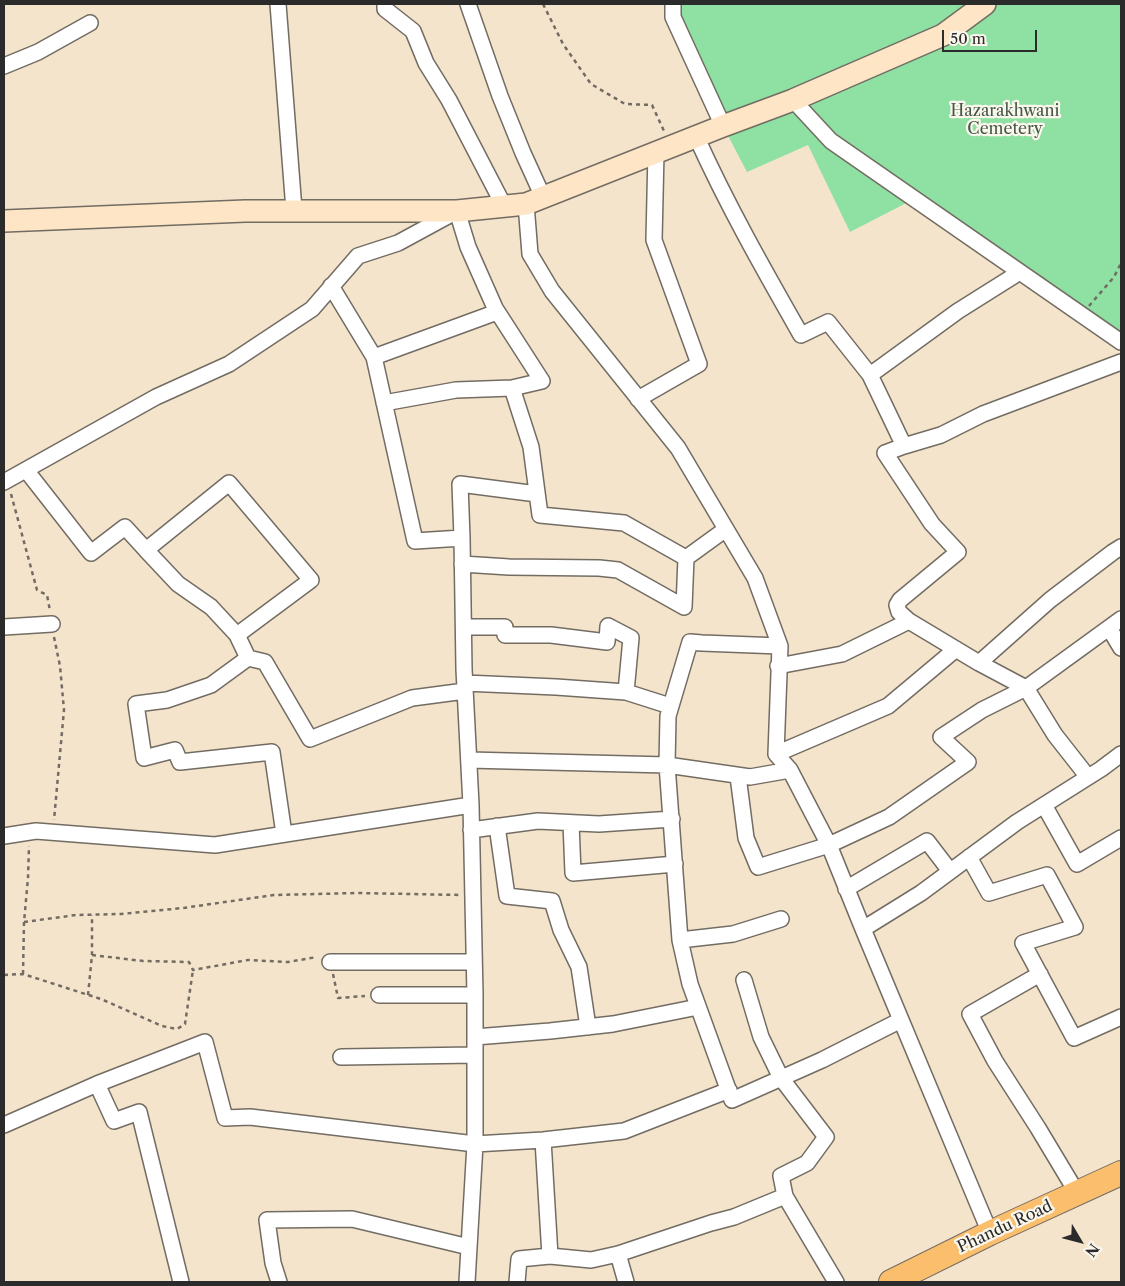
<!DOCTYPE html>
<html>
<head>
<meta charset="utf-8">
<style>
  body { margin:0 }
  #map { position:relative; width:1125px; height:1286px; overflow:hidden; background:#f5e4cc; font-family:"Libre Caslon Text",serif }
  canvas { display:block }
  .frame { position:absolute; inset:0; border:5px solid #2b2b2b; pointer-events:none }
  .north { position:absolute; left:1055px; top:1216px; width:50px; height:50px; -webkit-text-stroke:4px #fbf7ec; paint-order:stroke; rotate:127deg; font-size:14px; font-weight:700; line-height:20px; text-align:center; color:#2b2b2b }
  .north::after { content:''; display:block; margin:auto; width:18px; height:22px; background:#2b2b2b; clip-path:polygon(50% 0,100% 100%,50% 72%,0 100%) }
  .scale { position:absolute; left:942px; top:30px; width:95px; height:22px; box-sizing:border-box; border:2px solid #2b2b2b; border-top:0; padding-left:6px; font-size:15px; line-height:18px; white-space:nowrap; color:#2b2b2b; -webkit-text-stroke:4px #fbf7ec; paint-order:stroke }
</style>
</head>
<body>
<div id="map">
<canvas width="1125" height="1286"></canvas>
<div class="frame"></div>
<div class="north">N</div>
<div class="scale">50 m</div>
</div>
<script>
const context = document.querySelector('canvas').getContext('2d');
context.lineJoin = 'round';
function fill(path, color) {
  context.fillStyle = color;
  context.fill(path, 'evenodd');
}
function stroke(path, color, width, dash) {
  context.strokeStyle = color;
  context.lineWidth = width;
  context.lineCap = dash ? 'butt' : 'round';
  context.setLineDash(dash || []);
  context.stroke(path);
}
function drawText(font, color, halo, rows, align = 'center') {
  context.font = font + ' "Libre Caslon Text",serif';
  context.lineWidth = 4.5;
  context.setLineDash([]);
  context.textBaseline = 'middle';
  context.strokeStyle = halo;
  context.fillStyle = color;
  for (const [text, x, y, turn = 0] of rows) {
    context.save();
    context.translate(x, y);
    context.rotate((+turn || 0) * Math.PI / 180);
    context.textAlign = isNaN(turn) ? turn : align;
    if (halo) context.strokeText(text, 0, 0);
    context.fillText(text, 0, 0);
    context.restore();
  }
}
const green = new Path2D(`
  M672,4H1121V342L914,199L850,232L808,145L747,172L723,126Z`);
const path = new Path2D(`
  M543,4L563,44L591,84L625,104L652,105L664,131
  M1089,306L1114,277L1121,263
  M11,494L37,590L47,595L50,611
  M54,637L60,666L64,710L54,820
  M24,922L76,915L121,914L183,908L274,895L358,893L461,895
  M92,955L143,961L189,962L193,970L248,960L288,962L317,957
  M23,974L24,922L28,878L29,846
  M333,974L338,998L365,996
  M4,975L23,974L101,999L162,1026L177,1029L185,1024L193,970
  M88,995L92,955V915`);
const minor = new Path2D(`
  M278,4L294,210
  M385,4V9L413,31L426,63L449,100L504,206
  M468,4L500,96L523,153L543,197
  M673,4V17L723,126
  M4,66L38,52L90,23
  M793,100L831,141L1121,342
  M696,136C727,205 764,270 801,335L828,322L870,375L904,446
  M526,204L530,254L552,291L678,448L755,578L780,646L776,754L790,770L829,845L863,929L990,1233
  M331,286L374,357L415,541L462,538L464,669L471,805L475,995V1144L467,1282
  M374,357L497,312
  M870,375L958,311L1020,272
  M512,388L531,447L540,515L624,523L686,558
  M638,399L699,364L654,240L656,152
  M26,470L91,553L125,527L146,550L229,483L311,580L237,635
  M4,482L156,397L229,364L312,309L358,256L398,243L457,211L468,247L495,308L542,381L512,388L456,390L384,403
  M462,538L460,484L537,494
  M146,550L178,584L211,607L237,635L248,658
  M462,564L509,567L599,568L618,570L684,607L686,558L726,529
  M4,627L52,624
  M464,627H505V635H551L607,642L608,626L631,638L626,692
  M1109,628L1121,648
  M780,646L702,643L690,642L668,716L667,765L680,940L690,984L732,1100L822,1060L901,1020
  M979,663L1050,600L1113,552L1121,547
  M778,666L842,654L909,621
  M465,683L556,687L626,692L670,706
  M776,754L888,706L956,649
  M469,760L667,765L750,777L790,770
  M738,776L746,838L758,867L829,845L889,817L968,762L941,737L982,710L1026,688L1121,619
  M1088,777L1055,735L1026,688L979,663L909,621L899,612L897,605L900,600L958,552L932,524L885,453L904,446L941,435L983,414L1121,362
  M1044,805L1077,864L1121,838
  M571,823L573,873L675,864
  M497,826L507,896L552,901L561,930L579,967L588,1027
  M471,830L538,821L599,824L672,819
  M284,834L272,752L180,762L175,750L144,758L136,704L167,700L211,685L248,658L265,662L310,739L412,698L465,691
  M4,836L36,831L215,845L471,805
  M969,857L989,893L1047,875L1075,927L1023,943L1074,1038L1121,1017
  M846,889L927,841L950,871
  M863,929L921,893L1017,822L1101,769L1121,754
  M680,940L733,934L781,919
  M330,962H474
  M1040,974L970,1014L995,1061L1038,1128L1077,1193
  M744,980L761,1037L781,1078L826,1137L807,1163L781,1176L785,1196
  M379,995H475
  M475,1037L550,1031L613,1024L698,1007
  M341,1057L475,1055
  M97,1084L114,1121L139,1112L181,1282
  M4,1125L97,1084L205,1042L225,1118L250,1117L475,1144L543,1140L624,1131L729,1090
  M618,1254L626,1282
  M550,1256L591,1260L618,1254L711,1223L734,1217L785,1196L836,1282
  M279,1282L273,1263L267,1220L352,1219L469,1247
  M517,1282L519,1259L550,1256L543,1140`);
const secondary = new Path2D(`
  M4,221L245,211H457L526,204L723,126L793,100L943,35L985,4`);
const primary = new Path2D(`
  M891,1282L990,1233L1121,1173`);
const parkNames = [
  ["Hazarakhwani",1005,111],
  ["Cemetery",1005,129]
];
const streetNames = [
  ["Phandu Road",1005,1227,-25]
];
fill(green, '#8ee1a2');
stroke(minor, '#726c63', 18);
stroke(secondary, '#726c63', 24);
stroke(primary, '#726c63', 26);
stroke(path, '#726c63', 2.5, [4, 4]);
stroke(minor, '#fff', 15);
stroke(secondary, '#fde5c5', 21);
stroke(primary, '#fabe6d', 24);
drawText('16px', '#445849', '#fbf7ec', parkNames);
drawText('16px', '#2b2b2b', '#fbf7ec', streetNames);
</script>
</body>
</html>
